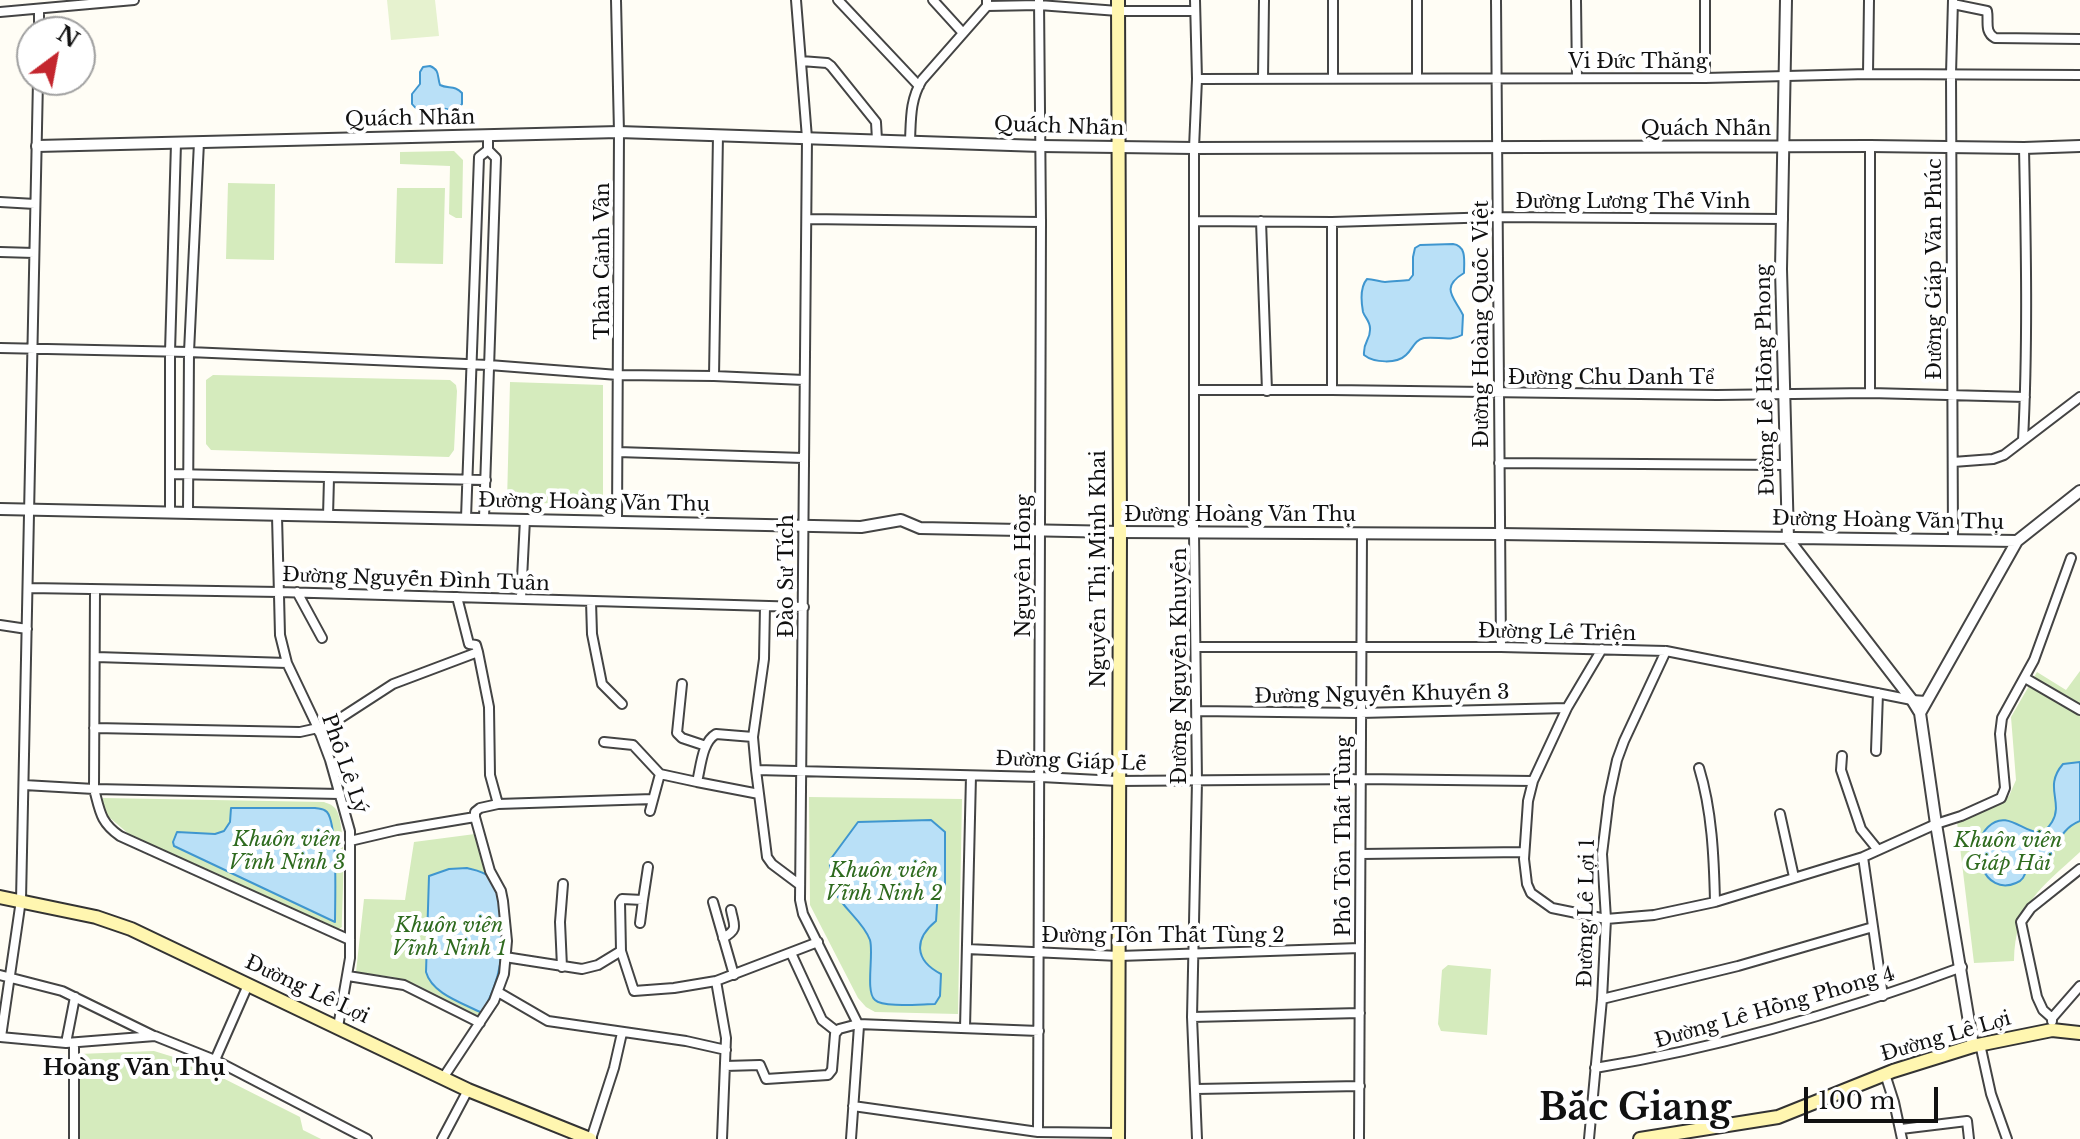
<!DOCTYPE html>
<html>
<head>
<meta charset="utf-8">
<style>
  body { margin:0 }
  #map { position:relative; width:2080px; height:1139px; overflow:hidden; background:#fffdf5; font-family:"Libre Baskerville",serif }
  canvas { display:block }
  .north { position:absolute; left:16px; top:16px; width:80px; height:80px; box-sizing:border-box; background:#fff; border:2px solid #a0a0a0; border-radius:50%; rotate:32deg; font-size:22px; font-weight:700; line-height:32px; text-align:center; color:#111 }
  .north::after { content:''; display:block; margin:auto; width:28px; height:36px; background:#c4262e; clip-path:polygon(50% 0,100% 100%,50% 72%,0 100%) }
  .scale { position:absolute; left:1804px; top:1087px; width:134px; height:36px; box-sizing:border-box; border:4px solid #111; border-top:0; padding-left:10px; font-size:24px; line-height:28px; white-space:nowrap; color:#111; -webkit-text-stroke:6px #fff; paint-order:stroke }
</style>
</head>
<body>
<div id="map">
<canvas width="2080" height="1139"></canvas>
<div class="north">N</div>
<div class="scale">100 m</div>
</div>
<script>
const context = document.querySelector('canvas').getContext('2d');
context.lineJoin = 'round';
function fill(path, color) {
  context.fillStyle = color;
  context.fill(path, 'evenodd');
}
function stroke(path, color, width, dash) {
  context.strokeStyle = color;
  context.lineWidth = width;
  context.lineCap = dash ? 'butt' : 'round';
  context.setLineDash(dash || []);
  context.stroke(path);
}
function drawText(font, color, halo, rows, align = 'center') {
  context.font = font + ' "Libre Baskerville",serif';
  context.lineWidth = 8;
  context.setLineDash([]);
  context.textBaseline = 'middle';
  context.strokeStyle = halo;
  context.fillStyle = color;
  for (const [text, x, y, turn = 0] of rows) {
    context.save();
    context.translate(x, y);
    context.rotate((+turn || 0) * Math.PI / 180);
    context.textAlign = isNaN(turn) ? turn : align;
    if (halo) context.strokeText(text, 0, 0);
    context.fillText(text, 0, 0);
    context.restore();
  }
}
const green = new Path2D(`
  M454,151L463,160L462,218H456L449,214L450,166L400,164V152Z
  M228,183L275,184L274,260L226,259Z
  M397,188H445L443,264L395,263Z
  M213,375L450,380L456,385L457,391L454,450L449,457L211,450L206,444V380Z
  M510,382L603,385V505L507,502Z
  M2080,671V852C2041,888 2015,904 2014,961L1974,963L1957,822L1994,807L2009,796L2016,780L2011,717L2037,672L2066,690Z
  M809,797L962,799L958,1014L875,1012L866,1007L858,998L810,905Z
  M103,798L324,802C329,804 331,804 335,808C348,823 342,904 342,927L337,930L130,835L103,812Z
  M475,834L484,864L497,885L502,975L498,987L481,1017L415,984L393,977L356,972L364,899L405,900L414,842Z
  M1448,965L1491,969L1487,1035L1441,1031L1438,1024L1442,970Z
  M154,1051L193,1063L300,1117L303,1130L321,1139H76L79,1054Z`);
const pitch = new Path2D(`
  M387,0H435L439,36L391,40Z`);
const water = new Path2D(`
  M430,66C440,70 437,76 440,85C448,89 455,85 462,93V104L455,111L437,107C427,113 420,114 412,104V94L420,84V72L423,67Z
  M1453,244C1467,246 1464,261 1464,273C1439,288 1455,298 1463,315L1462,335C1450,342 1437,336 1424,338C1414,340 1413,349 1406,355C1397,364 1374,363 1364,355C1363,341 1370,341 1370,330C1371,322 1365,318 1363,312C1361,301 1360,287 1367,279C1374,279 1379,282 1385,282C1393,281 1401,281 1409,280L1413,275V257L1415,248L1420,245Z
  M2080,762V821C2058,830 2059,847 2044,863L2029,864C2025,872 2025,880 2016,883C1984,897 1967,847 1988,827C2012,803 2034,852 2052,822C2064,802 2043,787 2063,764Z
  M231,808H315C320,809 323,808 327,812C338,825 335,902 335,922L174,846L173,842L177,832L215,834L224,831L230,822Z
  M931,820L945,832V885L938,891L936,921C914,939 914,960 941,974L940,996L935,1004C922,1004 883,1008 875,1000C865,992 874,954 870,940C863,921 842,908 834,890C829,881 830,869 830,860L858,822Z
  M467,868C475,870 483,871 490,877C498,885 500,900 501,911C505,949 501,980 482,1013C463,1003 432,994 426,972L429,876L449,869Z`);
const minor = new Path2D(`
  M616,0L619,132L617,522
  M796,0L807,138L800,900L803,914L859,1026L851,1139
  M838,0L919,86
  M933,0L963,33
  M1195,0L1197,79L1194,148V533L1197,781L1192,1017L1197,1139
  M1417,0V78
  M1496,0L1501,647
  M1576,0L1577,78
  M1953,4L1987,11C1989,21 1984,32 1995,38L2080,39
  M987,6L1039,5L1118,11H1195
  M0,12L134,0
  M39,32V9
  M801,61L827,63L831,66L876,122L877,140
  M1868,74L1869,0
  M1333,78V0
  M1705,78V0
  M1197,79L1705,78L1868,74L2080,75
  M1263,79L1264,0
  M910,141C911,118 910,100 922,80L987,6V0
  M1870,146V393
  M0,202L35,204
  M807,219L1041,222
  M1195,221L1332,222L1497,217L1783,219
  M1261,221L1267,391
  M0,252L34,253
  M0,348L189,352L489,365L618,375L714,376L804,380
  M714,376L718,135
  M1196,390H1332L1717,395L1870,393L2025,397
  M1332,390V222
  M2023,440C2028,343 2026,245 2024,148
  M618,452L803,458
  M1953,462L1993,459L2004,455L2080,397
  M1499,463L1786,465
  M170,474L486,480
  M170,513V352L176,143
  M188,513L189,352L199,142
  M277,516L280,635L287,663L318,728L330,760L350,831V958L338,1027
  M328,516L329,478
  M466,518L479,157L488,150
  M484,518L496,158L488,150V135
  M1953,539L1951,74L1953,0
  M28,588L279,592L804,607
  M95,590L94,789C100,811 100,822 120,836L350,940
  M297,592L322,638
  M457,597L469,644L476,645L478,652
  M521,599L525,519
  M591,601L592,634L602,684L622,704
  M0,625L27,629
  M1196,647H1501L1666,651L1912,700L1926,701
  M1602,649L1567,708L1533,781L1528,801L1524,859L1527,884L1531,893L1552,908L1606,919L1654,915L1715,902L1863,857L1936,824L1961,816L2001,798L2005,788L2000,734L2002,718L2034,660L2071,558
  M96,657L287,663
  M2025,678L2080,710
  M682,684L677,733L682,738L706,746
  M1197,711L1360,713L1567,708
  M94,728L300,732L318,728
  M319,732L393,684L478,652L489,707L490,775L498,804
  M753,737L716,734C702,742 701,766 697,782L759,794
  M604,742L633,745L660,774
  M1876,751L1878,693
  M1842,756L1841,770L1861,829L1878,850
  M1699,768C1712,810 1714,858 1715,902
  M756,770L753,737L764,659L765,606
  M24,785L94,789L340,794
  M650,811L660,774L697,782
  M1780,814L1794,877
  M350,841L397,830L475,817V812L480,808L498,804L653,799
  M1361,854L1524,852
  M1863,857L1883,996
  M800,885L772,864L767,857L756,770L1041,777L1118,781L1361,779L1533,781
  M713,902L734,975
  M640,923L643,900
  M723,938C739,929 734,926 731,910
  M967,949L1119,956L1360,948
  M621,951L620,902L622,899L643,900L648,867
  M791,953L822,1020L836,1031
  M505,957L582,969L598,965L621,951L634,991L674,988L716,981L726,1038L722,1139
  M562,967L560,922L563,884
  M0,975L62,991L154,1036
  M348,976L404,985L480,1023
  M716,981L818,942
  M498,992L548,1021L686,1041L726,1050
  M1602,999L1738,966L1873,927
  M1192,1017L1360,1013
  M2052,1018L2043,1010L2037,997L2021,922L2031,908L2080,869
  M2052,1021V1018L2080,986
  M965,1028L971,776
  M0,1037L66,1043L155,1036L215,1060L367,1139
  M1,1037L21,900L38,80
  M66,1043L75,997
  M1980,1044L1991,1094L2007,1139
  M215,1060L248,985
  M725,1066L760,1065L766,1079L828,1075L832,1070L835,1034L839,1029L858,1024L1039,1031
  M1595,1068C1720,1048 1842,1012 1962,967
  M1885,1074L1894,1102L1902,1139
  M443,1078L494,1001L504,974L507,941L503,901L501,891L490,871L475,817
  M1196,1089L1360,1086
  M853,1106L1038,1132L1118,1133
  M1901,1129L1967,1121L1969,1139
  M1038,1132L1041,222L1039,0
  M74,1139V1043
  M442,1139L468,1090
  M591,1139L614,1068L622,1033
  M1359,1139L1362,533
  M1589,1139L1602,999L1606,919L1602,854L1609,797L1617,760L1624,741L1666,651`);
const tertiary = new Path2D(`
  M1786,0L1781,269L1788,539L1912,700L1920,713L1936,824L1973,1046
  M37,146L619,132L1041,146L1194,148L1870,146L2024,148L2080,146
  M0,509L861,527L901,520L920,528L1120,532L1499,534L2017,541L2080,491
  M1920,713L2017,541`);
const secondary = new Path2D(`
  M0,897L96,917L131,929L468,1090L590,1139
  M1118,1139L1120,532L1118,0
  M1640,1139L1778,1117L1893,1071L1973,1046L2052,1030L2080,1033`);
const streetNames = [
  ["Vi Đức Thăng",1638,62],
  ["Quách Nhẫn",410,119,-1],
  ["Quách Nhẫn",1059,127,2],
  ["Quách Nhẫn",1706,129],
  ["Đường Lương Thế Vinh",1633,202],
  ["Thân Cảnh Vân",603,261,-90],
  ["Đường Giáp Văn Phúc",1935,269,-90],
  ["Đường Hoàng Quốc Việt",1482,324,-90],
  ["Đường Chu Danh Tể",1611,378],
  ["Đường Lê Hồng Phong",1766,380,-91],
  ["Đường Hoàng Văn Thụ",594,503,1],
  ["Đường Hoàng Văn Thụ",1240,515],
  ["Đường Hoàng Văn Thụ",1888,521,1],
  ["Nguyên Hồng",1024,566,-90],
  ["Nguyễn Thị Minh Khai",1099,569,-90],
  ["Đào Sư Tích",787,576,-90],
  ["Đường Nguyễn Đình Tuân",416,580,2],
  ["Đường Lê Triện",1557,633,1],
  ["Đường Nguyễn Khuyến",1180,666,-90],
  ["Đường Nguyễn Khuyến 3",1382,695,-1],
  ["Đường Giáp Lễ",1071,762,2],
  ["Phố Lê Lý",344,764,71],
  ["Phố Tôn Thất Tùng",1344,836,-90],
  ["Đường Lê Lợi 1",1587,913,-89],
  ["Đường Tôn Thất Tùng 2",1163,936],
  ["Đường Lê Lợi",307,990,25],
  ["Đường Lê Hồng Phong 4",1775,1008,-16],
  ["Đường Lê Lợi",1946,1037,-16]
];
const parkNames = [
  ["Khuôn viên",287,840],
  ["Vĩnh Ninh 3",287,863],
  ["Khuôn viên",2008,841],
  ["Giáp Hải",2008,864],
  ["Khuôn viên",884,871],
  ["Vĩnh Ninh 2",884,894],
  ["Khuôn viên",449,926],
  ["Vĩnh Ninh 1",449,949]
];
const neighbourhoodNames = [
  ["Hoàng Văn Thụ",134,1069]
];
const townNames = [
  ["Bắc Giang",1635,1110]
];
fill(green, '#d5ebbd');
fill(pitch, '#e6f2cf');
fill(water, '#b9e0f7');
stroke(water, '#3f96cf', 2);
stroke(minor, '#444', 12);
stroke(tertiary, '#444', 14);
stroke(secondary, '#333', 16);
stroke(minor, '#fff', 8);
stroke(tertiary, '#fff', 10);
stroke(secondary, '#fff6b0', 12);
drawText('20px', '#111', '#fff', streetNames);
drawText('italic 20px', '#2f6b1f', '#fff', parkNames);
drawText('bold 22px', '#111', '#fff', neighbourhoodNames);
drawText('bold 36px', '#111', '#fff', townNames);
</script>
</body>
</html>
